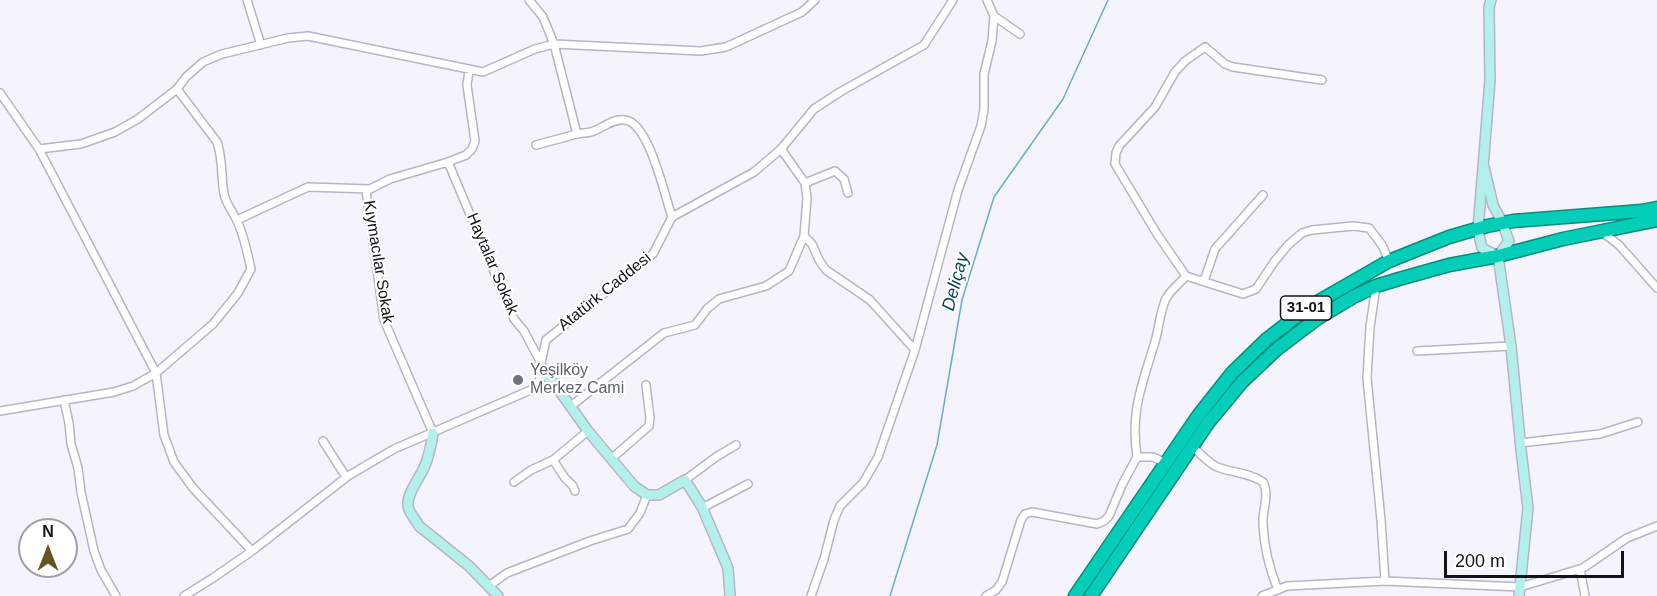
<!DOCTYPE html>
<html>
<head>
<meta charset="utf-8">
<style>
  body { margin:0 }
  #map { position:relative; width:1657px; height:596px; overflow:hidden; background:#f5f4fd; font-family:Arial,sans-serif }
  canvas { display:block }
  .north { position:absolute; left:18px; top:518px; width:60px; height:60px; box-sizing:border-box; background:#fff; border:2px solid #a1a0a3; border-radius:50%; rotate:0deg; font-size:16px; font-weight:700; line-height:24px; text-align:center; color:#131219 }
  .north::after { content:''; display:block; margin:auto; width:21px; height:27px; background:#655522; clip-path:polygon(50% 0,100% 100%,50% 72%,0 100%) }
  .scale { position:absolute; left:1444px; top:551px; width:180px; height:27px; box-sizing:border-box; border:3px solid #131219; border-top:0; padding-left:8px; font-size:18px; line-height:21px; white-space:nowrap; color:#131219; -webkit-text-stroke:4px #fff; paint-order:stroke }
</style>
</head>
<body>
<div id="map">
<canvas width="1657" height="596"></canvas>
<div class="north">N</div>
<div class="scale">200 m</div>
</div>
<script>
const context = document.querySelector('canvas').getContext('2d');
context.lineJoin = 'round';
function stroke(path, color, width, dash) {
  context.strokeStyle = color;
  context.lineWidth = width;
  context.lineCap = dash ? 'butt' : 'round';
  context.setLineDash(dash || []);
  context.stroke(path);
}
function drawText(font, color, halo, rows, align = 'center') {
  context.font = font + ' Arial,sans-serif';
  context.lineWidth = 4.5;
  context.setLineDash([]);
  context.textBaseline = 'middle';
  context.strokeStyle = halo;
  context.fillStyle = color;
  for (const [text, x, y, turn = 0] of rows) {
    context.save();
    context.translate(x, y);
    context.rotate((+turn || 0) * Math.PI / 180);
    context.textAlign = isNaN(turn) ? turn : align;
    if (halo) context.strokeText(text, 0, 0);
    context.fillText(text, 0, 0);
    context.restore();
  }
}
const stream = new Path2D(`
  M890,596L937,445L962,300L994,197L1063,99L1108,0`);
const street = new Path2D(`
  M247,0L261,45
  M529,0L543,17L554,44L577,134C581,133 586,133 591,132C602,129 613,118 625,120C649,122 665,197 672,217
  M994,16L1020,34
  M1322,80L1233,67L1225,64L1205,47L1185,61L1175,72L1155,107L1119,146L1116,153L1115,164L1157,234L1186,276L1243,294L1256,289L1274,262L1288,245L1302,233L1312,230L1353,226L1369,228L1382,245L1389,261
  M0,93L39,149L156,373L164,435L174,462L193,488L252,551
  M536,145L577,134
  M39,149L81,144L115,132L138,119L177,89L186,77L203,62L222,54L288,38L308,36L483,72L535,49L554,44L701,51L726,47L802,12L815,0
  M448,162L514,319L524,331L541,363
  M805,183L835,171L844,179L848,193
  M366,190L384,320L433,433
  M237,220L308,187L370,189L390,179L448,162L466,155L472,149L475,141L467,85L469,71
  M1601,231L1619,245L1657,288
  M804,236L812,244L819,260L826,270L870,300L915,350
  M1204,281L1215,249L1263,195
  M1376,286L1370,327L1367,378L1381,520L1385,581
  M1417,351L1511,346
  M64,400L69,423L71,444L78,468L81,492L94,551L101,570L116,596
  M571,406L664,333L695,325L707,309L719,299L766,286L789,271L804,236L807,198L805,183L781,149
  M0,411L114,392L133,386L156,373L213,324L238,293L251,269C247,252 244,234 236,219C232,210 226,204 224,194C221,177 223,159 217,142L177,89
  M323,441L346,477
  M1520,443L1600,434L1638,422
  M1192,446C1199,453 1207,461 1215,466C1230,473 1249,472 1263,482C1270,495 1262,510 1263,524C1264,548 1269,568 1278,590
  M611,459L649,426L650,418L646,385
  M553,460L565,478L573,486L575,491
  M1166,463L1153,457H1137C1130,408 1143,384 1156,338C1159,327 1161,306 1167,297C1171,290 1180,283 1186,276
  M685,480L716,457L736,445
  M514,482L531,470L553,460L588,431
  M702,508L748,484
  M1580,569L1585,596
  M489,586L507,573L590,541L628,529L640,513L647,495
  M184,596L213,578L252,551L348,476L394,449L533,389L544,373L541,363L546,340L653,254L672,217L754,172L781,149L814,109L840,92L924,45L953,0
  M811,596L824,559L834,520L840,506L863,483L878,457L915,350L958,190L981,126L984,109V74L992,41L994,16L987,0
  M986,596L996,590L1002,582L1021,520L1025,514L1032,512L1097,524L1104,521L1109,516L1122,485L1137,457
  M1262,596L1287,586L1385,581L1520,587L1583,568L1627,538L1657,526`);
const secondary = new Path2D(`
  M1491,0L1489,7L1490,80L1478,230L1482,248L1498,256
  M1484,167L1493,205L1502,222L1509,241L1498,256L1511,346L1521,450L1528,508L1519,596
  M544,373L556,386L588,431L634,486L647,495H659L685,480L702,507L728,568L730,596
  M433,433C431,446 429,458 423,470C418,480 407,494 408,505C408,513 416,519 419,526L469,566L498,596`);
const highway = new Path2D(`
  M1075,596L1198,416L1232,373L1266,340L1307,308L1389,261L1449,237L1487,226L1513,221L1642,211L1657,208
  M1091,596L1208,423L1242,382L1277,349L1318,318L1353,297L1376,286L1399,279L1449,265L1498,256L1563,239L1657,220`);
const markers = [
  [518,380,6,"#6b7280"]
];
const shields = [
  [1306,308,51]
];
const shieldNames = [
  ["31-01",1306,308]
];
const streetNames = [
  ["Kıymacılar Sokak",378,262,81],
  ["Haytalar Sokak",492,264,67],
  ["Atatürk Caddesi",605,292,-39]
];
const worshipNames = [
  ["Yeşilköy",530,371],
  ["Merkez Cami",530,389]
];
const waterNames = [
  ["Deliçay",956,282,-75]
];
stroke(stream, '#68aecf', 1.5);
stroke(street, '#b7b4c8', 10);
stroke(secondary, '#b7b4c8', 12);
stroke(highway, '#0a8c80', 15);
stroke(street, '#fff', 7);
stroke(secondary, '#b4f0ea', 9);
stroke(highway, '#05ceb8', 12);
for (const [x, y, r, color] of markers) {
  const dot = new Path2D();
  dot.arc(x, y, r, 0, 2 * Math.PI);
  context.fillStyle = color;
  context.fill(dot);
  stroke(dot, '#fff', 2);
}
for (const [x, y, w] of shields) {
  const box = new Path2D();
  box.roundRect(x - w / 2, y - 12, w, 24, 4.5);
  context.fillStyle = '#fff';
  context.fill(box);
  stroke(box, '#131219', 1.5);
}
drawText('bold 15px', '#131219', null, shieldNames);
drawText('16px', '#131219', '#fff', streetNames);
drawText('16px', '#5b616d', '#fff', worshipNames, 'left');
drawText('italic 18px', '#003f56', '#fff', waterNames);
</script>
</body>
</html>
